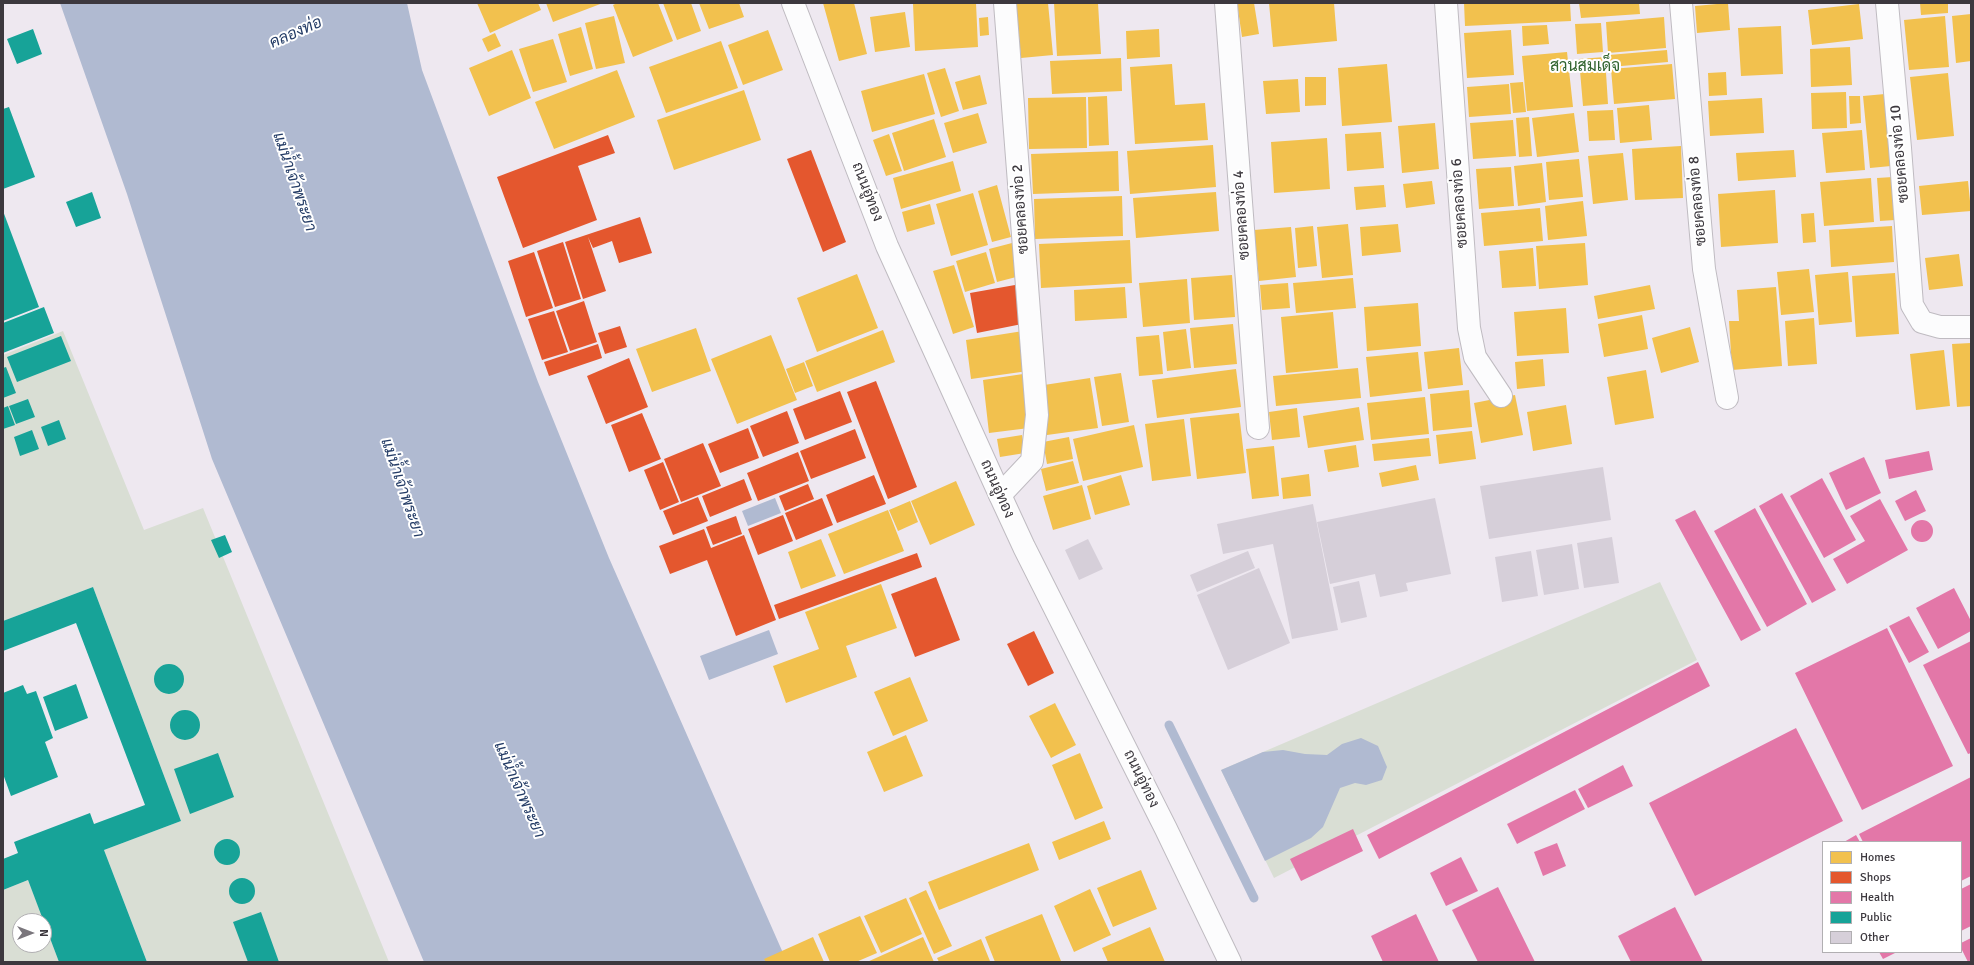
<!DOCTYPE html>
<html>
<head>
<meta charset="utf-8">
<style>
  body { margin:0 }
  #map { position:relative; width:1974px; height:965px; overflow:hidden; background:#eee8f0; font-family:Signika,sans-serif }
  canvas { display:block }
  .frame { position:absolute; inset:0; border:4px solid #3c383e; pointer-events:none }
  .legend { position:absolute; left:1822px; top:841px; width:140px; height:112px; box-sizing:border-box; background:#fff; border:1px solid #b1afb2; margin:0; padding:5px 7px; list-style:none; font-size:12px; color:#3c383e }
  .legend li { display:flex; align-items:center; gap:8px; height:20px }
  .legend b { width:20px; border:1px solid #b1afb2 }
  .north { position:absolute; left:12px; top:913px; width:40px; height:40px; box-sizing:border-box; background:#fff; border:1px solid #b1afb2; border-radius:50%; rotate:90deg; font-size:11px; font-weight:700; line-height:16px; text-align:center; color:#3c383e }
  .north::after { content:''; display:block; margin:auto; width:14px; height:18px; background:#7a767c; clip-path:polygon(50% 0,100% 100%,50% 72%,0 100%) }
</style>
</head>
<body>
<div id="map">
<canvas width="1974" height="965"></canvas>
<div class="frame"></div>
<ul class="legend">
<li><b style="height:11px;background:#f2c14e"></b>Homes</li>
<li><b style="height:11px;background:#e4572e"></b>Shops</li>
<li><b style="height:11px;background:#e377a8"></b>Health</li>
<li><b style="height:11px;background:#17a398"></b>Public</li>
<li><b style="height:11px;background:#d6cfd9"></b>Other</li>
</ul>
<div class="north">N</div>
</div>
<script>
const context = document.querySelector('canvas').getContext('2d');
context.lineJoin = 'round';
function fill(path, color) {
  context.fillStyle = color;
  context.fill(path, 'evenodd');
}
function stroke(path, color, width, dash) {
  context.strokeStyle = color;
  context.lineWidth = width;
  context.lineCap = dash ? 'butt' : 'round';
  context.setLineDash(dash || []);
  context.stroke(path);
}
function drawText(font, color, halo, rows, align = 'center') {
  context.font = font + ' Signika,Sarabun,sans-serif';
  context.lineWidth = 4;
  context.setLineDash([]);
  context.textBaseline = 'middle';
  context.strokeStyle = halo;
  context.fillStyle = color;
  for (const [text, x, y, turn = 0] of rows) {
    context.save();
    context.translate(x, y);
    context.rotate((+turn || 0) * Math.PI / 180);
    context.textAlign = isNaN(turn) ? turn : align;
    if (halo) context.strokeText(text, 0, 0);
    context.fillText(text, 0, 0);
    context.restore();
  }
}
const green = new Path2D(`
  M63,331L144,530L203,508L389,962H147L104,850L181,821L93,587L3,621V355Z
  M1660,582L1697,660L1274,878L1221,770Z
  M28,880L44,921H20V945H44V922L59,962H3V890Z`);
const water = new Path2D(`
  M60,3H407L422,70L538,382L609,558L787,962H424L212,459L127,194Z
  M775,498L781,513L748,526L742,511Z
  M769,630L778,654L709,680L700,656Z
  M1361,738L1378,746L1387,767L1382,780L1366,785L1355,783L1340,788L1323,827L1311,838L1265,861L1221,770L1263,752L1283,750L1305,754L1327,755L1342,744Z`);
const homes = new Path2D(`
  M477,3H538L541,10L490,33Z
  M546,3H603L553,22Z
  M617,3H658L673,41L633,57L613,5Z
  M663,3H691L701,31L677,40Z
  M699,3H739L744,17L709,29Z
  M823,3H854L867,54L839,61Z
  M939,3H976L978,47L915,51L913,4Z
  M1016,3H1048L1053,55L1021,58Z
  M1054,3H1098L1101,54L1057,56Z
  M1237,3H1254L1259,34L1242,37Z
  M1269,3H1334L1337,41L1273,47Z
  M1464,3H1570L1571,21L1465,26Z
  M1579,3H1639L1640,14L1581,18Z
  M1728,3L1730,30L1697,33L1695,6Z
  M1920,3H1948V13L1921,15Z
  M1859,4L1863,39L1812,45L1808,10Z
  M905,12L910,47L875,52L870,17Z
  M1971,14V61L1956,63L1952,16Z
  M614,16L625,63L596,69L585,23Z
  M1945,16L1949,67L1909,70L1904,20Z
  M988,17L989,35L980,36L979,18Z
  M1664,17L1666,48L1608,53L1606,22Z
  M1601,23L1603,52L1577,54L1575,24Z
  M1547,25L1549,44L1523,46L1522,26Z
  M1781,26L1783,74L1741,76L1738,28Z
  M581,27L593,69L570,76L558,34Z
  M1159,29L1160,57L1127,59L1126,31Z
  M768,30L783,70L743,85L728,45Z
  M1511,30L1514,75L1467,78L1464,33Z
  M495,33L501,46L488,52L482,39Z
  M553,39L567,82L533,92L519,49Z
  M721,41L738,88L666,113L649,67Z
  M1850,47L1852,85L1811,87L1810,49Z
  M512,50L531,98L489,116L469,68Z
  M1667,50L1668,62L1610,67L1609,55Z
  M1567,52L1573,107L1527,111L1522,56Z
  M1605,57L1608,104L1583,106L1579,59Z
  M1121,58L1122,91L1052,94L1050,61Z
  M1172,64L1175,105L1205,103L1208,140L1135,144L1130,67Z
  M1387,64L1392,122L1342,126L1338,68Z
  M1672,64L1675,99L1614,104L1611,69Z
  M945,68L959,111L941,117L927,73Z
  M617,70L635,117L554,149L535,102Z
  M1726,72L1727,95L1709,96L1708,73Z
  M1948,73L1954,136L1917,140L1910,77Z
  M924,74L935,114L872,132L861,91Z
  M980,75L987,104L963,110L955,82Z
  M1305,77H1326V105L1305,106Z
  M1298,79L1300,112L1266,114L1263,81Z
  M1523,82L1526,112L1513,113L1510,83Z
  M1509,84L1511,114L1469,117L1467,87Z
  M744,90L761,140L674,170L657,120Z
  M1846,92L1847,128L1812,129L1811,93Z
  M1885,94L1891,166L1870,168L1863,96Z
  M1107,96L1109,145L1089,146L1088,97Z
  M1849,96H1860L1861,123L1850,124Z
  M1086,97L1087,148L1029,149L1028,98Z
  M1762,98L1764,133L1710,136L1708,101Z
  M1649,105L1652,140L1620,143L1617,108Z
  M1613,110L1615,140L1589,141L1587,111Z
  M978,113L987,143L953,153L944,123Z
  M1574,113L1579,152L1537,157L1532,118Z
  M1529,117L1532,156L1519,157L1516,118Z
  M934,119L946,157L904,171L892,133Z
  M1513,120L1516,156L1473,159L1470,123Z
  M1435,123L1439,169L1402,173L1398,126Z
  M1862,130L1865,170L1826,173L1822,133Z
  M1381,132L1384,168L1347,171L1345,134Z
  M889,134L902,171L886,176L873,140Z
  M1327,138L1330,189L1274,193L1271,142Z
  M1213,145L1216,187L1130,194L1127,151Z
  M1681,146L1683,198L1635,200L1632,149Z
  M1794,150L1796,177L1738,181L1736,153Z
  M1118,151L1119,191L1033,194L1031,154Z
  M1623,153L1628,200L1593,204L1588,156Z
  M1579,159L1583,197L1549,200L1546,162Z
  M953,161L961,191L901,209L893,178Z
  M1542,163L1546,202L1518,206L1514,166Z
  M1511,167L1514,206L1479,209L1476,169Z
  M1893,177L1895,220L1880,221L1877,178Z
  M1871,178L1874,222L1824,226L1820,182Z
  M1432,181L1435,204L1406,208L1403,184Z
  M1968,181L1971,211L1922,215L1919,186Z
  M997,185L1011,237L992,242L978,191Z
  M1384,185L1386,207L1356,210L1354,187Z
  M1775,190L1778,243L1721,247L1718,194Z
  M1216,192L1219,231L1136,238L1133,198Z
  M973,193L988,245L951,256L936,204Z
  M1122,196L1123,236L1035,239L1034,199Z
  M1583,201L1587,236L1548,240L1545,206Z
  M930,204L935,224L907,232L902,212Z
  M1540,208L1543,241L1484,246L1481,213Z
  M1814,213L1816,242L1803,243L1801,214Z
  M1348,224L1353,275L1322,278L1317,227Z
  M1398,224L1401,252L1362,256L1360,227Z
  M1313,226L1317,266L1298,268L1295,228Z
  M1892,226L1894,262L1831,267L1829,230Z
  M1291,227L1296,277L1259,281L1254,230Z
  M1130,240L1132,283L1041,288L1039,244Z
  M1012,243L1020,276L997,282L989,249Z
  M1585,243L1588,285L1539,289L1536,246Z
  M1533,248L1536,286L1502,288L1499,251Z
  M986,252L995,283L965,292L956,261Z
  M1959,254L1963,286L1929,290L1925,258Z
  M954,265L974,327L953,334L933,271Z
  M1809,269L1814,312L1781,315L1777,272Z
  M1848,272L1852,322L1819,325L1815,275Z
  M1895,273L1899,334L1856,337L1852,276Z
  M857,274L878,328L817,352L797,298Z
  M1232,275L1235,317L1194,320L1191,278Z
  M1353,278L1356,308L1296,313L1293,283Z
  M1187,279L1190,323L1143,327L1139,283Z
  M1288,283L1290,308L1262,310L1260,285Z
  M1650,285L1655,309L1598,319L1594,296Z
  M1125,287L1127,318L1075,321L1074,290Z
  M1776,287L1782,366L1732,370L1729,321H1739L1737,290Z
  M1418,303L1421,346L1367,351L1364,307Z
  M1566,308L1569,353L1517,356L1514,312Z
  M1333,312L1338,368L1286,373L1281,317Z
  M1642,315L1648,349L1604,357L1598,324Z
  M1814,318L1817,364L1788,366L1785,321Z
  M1233,324L1237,364L1194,368L1190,328Z
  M1690,327L1699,362L1661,373L1652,338Z
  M696,328L711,371L652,392L636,349Z
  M1186,329L1191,368L1167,371L1163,332Z
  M883,330L895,362L817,392L805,361Z
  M1023,331L1028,371L971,379L966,340Z
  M771,335L797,400L737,424L711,359Z
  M1159,335L1163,374L1139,376L1136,337Z
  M1971,343V406L1957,407L1952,344Z
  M1459,348L1463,385L1428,389L1424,352Z
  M1944,350L1950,406L1916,410L1910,354Z
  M1418,352L1422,391L1370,397L1366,357Z
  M1543,359L1545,386L1517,389L1515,362Z
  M804,362L813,386L795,393L786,369Z
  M1358,368L1361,398L1276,406L1273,376Z
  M1236,369L1241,407L1157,418L1152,380Z
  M1646,370L1654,418L1615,425L1607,377Z
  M1121,373L1129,422L1102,426L1094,377Z
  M1023,374L1029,428L989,433L983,380Z
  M1090,378L1098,428L1047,435L1044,385Z
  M1469,390L1472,427L1433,431L1430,394Z
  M1515,395L1523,435L1481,443L1474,403Z
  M1425,397L1429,434L1371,440L1367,403Z
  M1566,405L1572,444L1533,451L1527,412Z
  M1359,407L1364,440L1308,448L1303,416Z
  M1297,408L1300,437L1272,440L1269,412Z
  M1239,413L1246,473L1197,479L1190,418Z
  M1184,419L1191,476L1152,481L1145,424Z
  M1134,425L1143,467L1083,481L1073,439Z
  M1472,431L1476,459L1439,464L1436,435Z
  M1022,435L1025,453L1000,457L997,439Z
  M1069,437L1073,459L1047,464L1043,442Z
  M1429,438L1431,456L1374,461L1372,444Z
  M1356,445L1359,467L1328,472L1324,450Z
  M1274,446L1279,496L1252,499L1246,449Z
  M1073,461L1079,483L1046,491L1041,469Z
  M1416,465L1419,480L1382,487L1379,473Z
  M1309,474L1311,496L1283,499L1281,478Z
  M1121,475L1130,505L1095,515L1087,486Z
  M956,481L975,525L930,545L911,501Z
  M1082,485L1091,519L1053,530L1043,496Z
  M910,501L918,522L898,531L889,510Z
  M888,510L904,551L844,574L828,534Z
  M821,539L836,576L801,589L788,552Z
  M881,584L897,628L846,646L857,677L786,703L773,666L819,649L805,612Z
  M910,677L928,721L893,736L874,692Z
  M1055,703L1076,745L1051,758L1029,716Z
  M906,735L923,776L884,792L867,752Z
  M1080,753L1103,808L1075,820L1052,765Z
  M1104,821L1111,839L1059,860L1052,842Z
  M1029,843L1039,870L939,910L928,882Z
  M1141,870L1157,909L1113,927L1097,888Z
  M1090,889L1111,935L1074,952L1054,906Z
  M926,890L952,946L934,954L909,898Z
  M906,898L922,934L881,953L864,916Z
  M1042,914L1061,961L995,962L985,937Z
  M860,916L877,953L856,962H830L818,934Z
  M1150,927L1165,962H1108L1102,948Z
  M813,937L824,962H766L764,959Z
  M923,937L934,962H867Z
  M981,939L990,961L939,962L937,958Z`);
const shops = new Path2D(`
  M608,135L615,153L578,166L597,220L523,248L497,177Z
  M811,150L846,242L823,252L787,159Z
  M640,217L652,253L619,263L612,241L593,248L588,237L606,291L583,299L565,242Z
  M563,242L581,299L555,307L537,251Z
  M534,252L553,308L526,317L508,261Z
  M1015,285L1022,324L977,333L970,293Z
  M584,301L597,342L570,351L556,311Z
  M554,311L568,352L542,360L528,319Z
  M620,326L627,347L605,354L598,333Z
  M598,344L602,358L549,376L544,362Z
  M629,358L648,407L606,424L587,376Z
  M876,381L917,487L888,499L847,392Z
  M840,391L852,422L805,440L793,409Z
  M787,411L799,443L763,457L750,426Z
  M642,413L661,459L629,472L611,425Z
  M748,428L759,458L720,473L708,444Z
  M855,429L866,458L811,479L800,451Z
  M703,443L721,486L681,502L664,459Z
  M798,452L809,481L758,501L747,473Z
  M663,462L679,502L660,510L644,470Z
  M874,475L886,504L837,523L826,495Z
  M744,479L752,500L710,517L702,496Z
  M808,484L814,499L785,511L779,496Z
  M698,497L708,521L673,535L663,511Z
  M822,498L833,525L796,540L785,513Z
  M783,515L793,541L758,555L748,529Z
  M736,516L742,534L713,545L706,527Z
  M704,529L711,548L744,535L776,620L736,636L707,560L670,574L659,546Z
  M917,553L922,567L779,619L774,605Z
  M936,577L960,640L915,657L891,594Z
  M1034,631L1054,673L1028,686L1007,644Z`);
const health = new Path2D(`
  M1929,451L1933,470L1889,479L1885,460Z
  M1864,457L1881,493L1846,510L1829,473Z
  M1822,478L1856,540L1824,558L1790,496Z
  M1916,490L1926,511L1905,521L1895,501Z
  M1782,493L1836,590L1812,603L1759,506Z
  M1880,499L1908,550L1847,584L1833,559L1865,541L1850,516Z
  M1755,508L1807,604L1767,627L1714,531Z
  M1695,510L1761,630L1741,641L1675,520Z
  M1911 531a11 11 0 1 1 22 0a11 11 0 1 1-22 0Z
  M1954,588L1971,621V631L1938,649L1916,608Z
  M1909,616L1929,652L1909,663L1889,626Z
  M1887,628L1953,766L1862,810L1795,673Z
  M1971,641V753L1968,754L1923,665Z
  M1698,662L1710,686L1379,859L1367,835Z
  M1796,728L1843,821L1695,896L1649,803Z
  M1623,765L1633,786L1588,808L1578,789Z
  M1971,777V876L1961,881V842H1863L1859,834Z
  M1575,790L1585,809L1517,844L1507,824Z
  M1353,829L1363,851L1301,881L1290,859Z
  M1856,835L1860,842H1844Z
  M1557,843L1566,866L1543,876L1534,852Z
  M1461,857L1478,891L1446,906L1430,873Z
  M1971,884V926L1961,931V889Z
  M1498,887L1535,962H1478L1452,910Z
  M1675,907L1703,962H1631L1618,936Z
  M1416,914L1439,962H1383L1371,936Z
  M1971,938V962H1968L1961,948V943Z
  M1879,952H1897L1883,959Z`);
const public = new Path2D(`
  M33,29L42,54L17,64L7,39Z
  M9,107L35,177L3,189V109Z
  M92,192L101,218L76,227L66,202Z
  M3,211L39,307L3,321Z
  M44,307L54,333L3,353V323Z
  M61,336L71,361L17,382L7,357Z
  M6,367L16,393L3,398V368Z
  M28,399L35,417L16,424L9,406Z
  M8,406L15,425L3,429V408Z
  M59,420L66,439L48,446L41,427Z
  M32,430L39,449L20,456L14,437Z
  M225,535L232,552L219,558L211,540Z
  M93,587L181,821L104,850L147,962H59L28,880L3,890V859L18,853L14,842L90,813L94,824L145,805L76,623L3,651V621Z
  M154 679a15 15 0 1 1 30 0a15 15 0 1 1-30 0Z
  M76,684L88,718L55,731L43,697Z
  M23,685L27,694L36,691L53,738L45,742L58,777L11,796L3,774V693Z
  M170 725a15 15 0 1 1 30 0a15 15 0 1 1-30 0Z
  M218,753L234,797L190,814L174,769Z
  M214 852a13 13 0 1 1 26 0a13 13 0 1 1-26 0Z
  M229 891a13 13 0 1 1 26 0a13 13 0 1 1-26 0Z
  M261,912L279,962H248L233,922Z`);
const stream = new Path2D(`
  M1169,725L1254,898`);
const building = new Path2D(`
  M1603,467L1611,520L1489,539L1480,486Z
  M1435,498L1451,574L1406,583L1408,591L1380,597L1375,574L1330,584L1317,522Z
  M1313,504L1338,630L1292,639L1273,544L1223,554L1217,524Z
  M1612,537L1619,583L1584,588L1577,543Z
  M1088,539L1103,569L1079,580L1065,550Z
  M1572,544L1579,589L1544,595L1536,550Z
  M1248,551L1255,568L1197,592L1190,575Z
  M1531,551L1538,596L1502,602L1495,557Z
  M1259,568L1290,643L1228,670L1197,595Z
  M1359,581L1367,617L1341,623L1333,587Z`);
const minor = new Path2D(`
  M1226,3L1258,428
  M1446,3L1469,328L1475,357L1501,396
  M1681,3L1704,269L1727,398
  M1887,3L1900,148L1912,305L1922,322L1940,327H1971
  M1000,495L1032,461L1037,415L1005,3`);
const primary = new Path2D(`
  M793,3L887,246L1000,495L1024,547L1166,829L1230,962`);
const streetNames = [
  ["ซอยคลองท่อ 10",1900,154,-95],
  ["ถนนอู่ทอง",867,192,69],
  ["ซอยคลองท่อ 8",1698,201,-95],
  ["ซอยคลองท่อ 6",1460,203,-94],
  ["ซอยคลองท่อ 2",1021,209,-94],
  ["ซอยคลองท่อ 4",1242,215,-94],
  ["ถนนอู่ทอง",997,489,66],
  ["ถนนอู่ทอง",1141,779,64]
];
const waterNames = [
  ["คลองท่อ",296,33,-24],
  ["แม่น้ำเจ้าพระยา",294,182,71],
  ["แม่น้ำเจ้าพระยา",402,488,71],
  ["แม่น้ำเจ้าพระยา",519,790,66]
];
const neighbourhoodNames = [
  ["สวนสมเด็จ",1585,67]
];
fill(green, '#d9ded4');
fill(water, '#b0bad1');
fill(homes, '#f2c14e');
fill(shops, '#e4572e');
fill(health, '#e377a8');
fill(public, '#17a398');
stroke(stream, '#b0bad1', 9);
fill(building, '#d6cfd9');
stroke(minor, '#bfbbc1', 24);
stroke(primary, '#bfbbc1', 24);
stroke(minor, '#fcfcfd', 22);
stroke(primary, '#fcfcfd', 22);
drawText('15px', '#3c383e', '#fff', streetNames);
drawText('italic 16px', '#243c66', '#fff', waterNames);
drawText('16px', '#30632e', '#fff', neighbourhoodNames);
</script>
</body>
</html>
